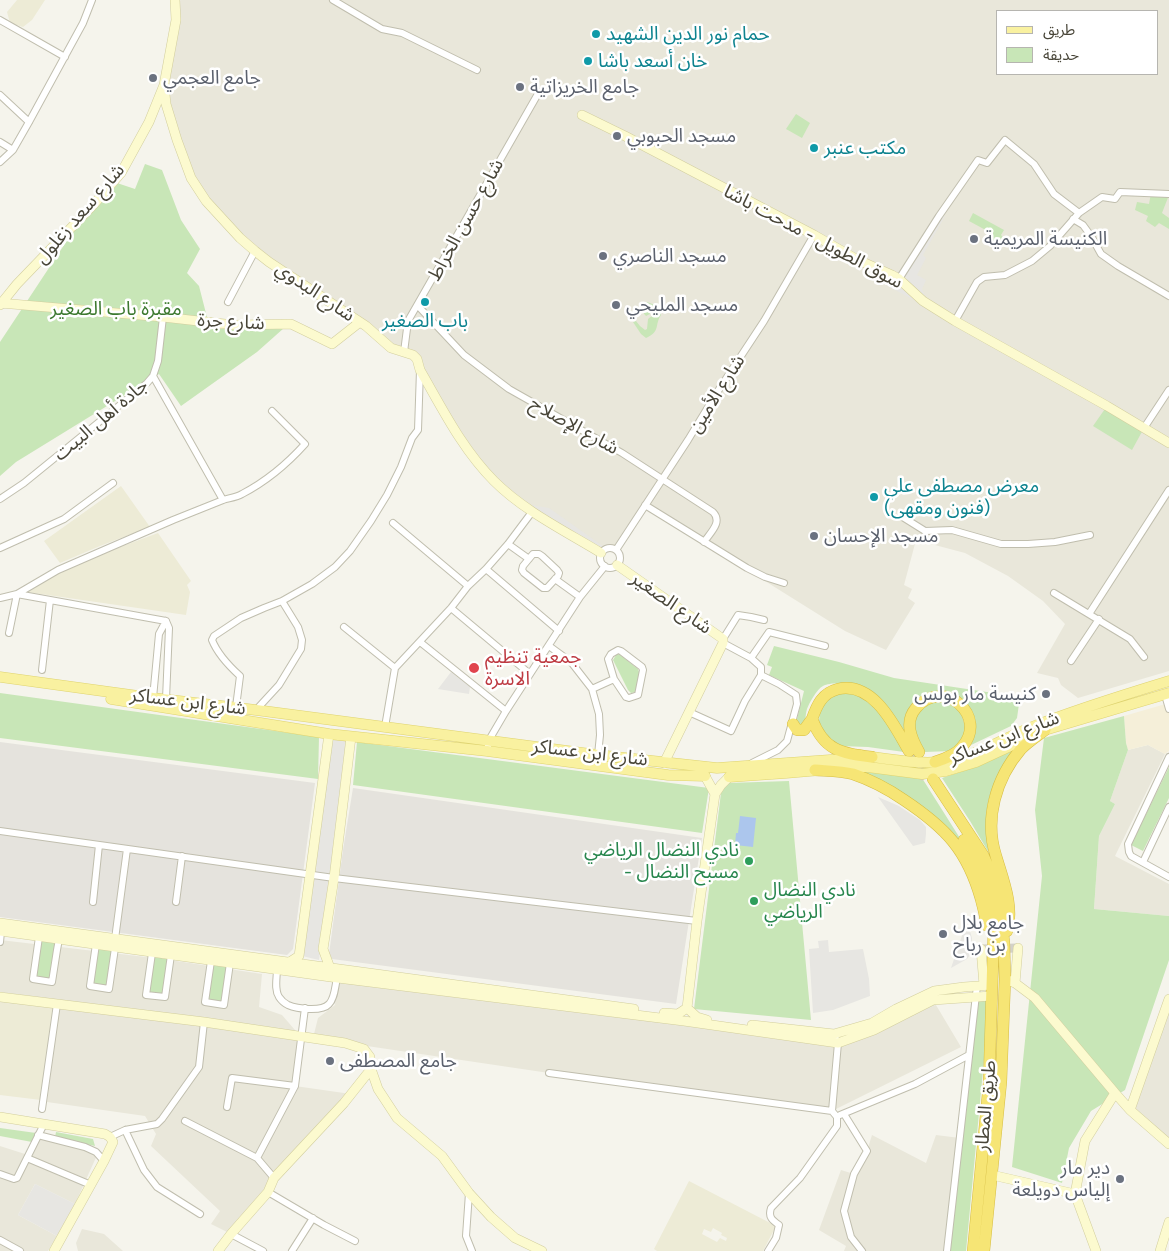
<!DOCTYPE html>
<html>
<head>
<meta charset="utf-8">
<style>
  body { margin:0 }
  #map { position:relative; width:1169px; height:1251px; overflow:hidden; background:#f5f4ec; font-family:Figtree,"Noto Sans Arabic",sans-serif }
  canvas { display:block }
  .legend { position:absolute; left:996px; top:10px; width:162px; height:65px; box-sizing:border-box; background:#fff; border:1px solid #b6b5b0; margin:0; padding:6px 9px; list-style:none; font-size:15px; color:#494639 }
  .legend li { display:flex; align-items:center; gap:10px; height:25px }
  .legend b { width:25px; border:1px solid #b6b5b0 }
</style>
</head>
<body>
<div id="map">
<canvas width="1169" height="1251"></canvas>
<ul class="legend">
<li><b style="height:6px;background:#f9f1a0"></b>طريق</li>
<li><b style="height:14px;background:#c8e6b7"></b>حديقة</li>
</ul>
</div>
<script>
const context = document.querySelector('canvas').getContext('2d');
context.lineJoin = 'round';
function fill(path, color) {
  context.fillStyle = color;
  context.fill(path, 'evenodd');
}
function stroke(path, color, width, dash) {
  context.strokeStyle = color;
  context.lineWidth = width;
  context.lineCap = dash ? 'butt' : 'round';
  context.setLineDash(dash || []);
  context.stroke(path);
}
function drawText(font, color, halo, rows, align = 'center') {
  context.font = font + ' Figtree,"Noto Sans Arabic",sans-serif';
  context.lineWidth = 5;
  context.setLineDash([]);
  context.textBaseline = 'middle';
  context.strokeStyle = halo;
  context.fillStyle = color;
  for (const [text, x, y, turn = 0] of rows) {
    context.save();
    context.translate(x, y);
    context.rotate((+turn || 0) * Math.PI / 180);
    context.textAlign = isNaN(turn) ? turn : align;
    if (halo) context.strokeText(text, 0, 0);
    context.fillText(text, 0, 0);
    context.restore();
  }
}
const residential = new Path2D(`
  M175,0H1169V671L1078,698L1061,685L1058,678L1037,673L1065,624L1043,601L1008,576L965,553L916,540L904,585L912,589L908,598L915,603L886,650L845,631L645,506L614,549H607L519,503L482,468L417,359L391,348L269,262L198,190L166,104ZM998,11H1158V74H998Z
  M1148,745L1165,754L1115,856L1169,884V916L1094,909L1099,836L1115,804L1110,801L1128,750Z
  M0,940L163,959L262,974L259,1007L282,1015L301,1037L295,1086L351,1094L231,1234L211,1224L220,1211L151,1146L156,1134L145,1116L47,1102L60,1000L0,992Z
  M338,978L838,1043L933,1000L961,1047L832,1111L549,1073L313,1038L318,1018L335,1005Z
  M1169,999V1148L1130,1110Z
  M872,1135L926,1163L936,1135L960,1138L947,1251H844L846,1246L819,1230L841,1170L854,1174L867,1151Z
  M38,1139L98,1153L75,1204L35,1184L18,1215L57,1236L48,1251H0V1146L28,1155Z
  M82,1229L104,1234L123,1251H78L76,1243Z`);
const commercial = new Path2D(`
  M1169,703V751L1165,754L1148,745L1128,750L1126,743L1124,716Z`);
const industrial = new Path2D(`
  M0,742L315,783L293,949L287,955L0,917Z
  M353,788L702,838L676,1004L332,959L329,954L343,850Z`);
const education = new Path2D(`
  M17,0H45L32,20L23,27L10,23L7,12Z
  M121,486L150,527L100,546L60,563L44,541Z
  M158,533L191,581L187,585L190,592L186,615L27,592L57,574L112,550Z
  M0,1001L54,1007L41,1100L0,1095Z
  M689,1181L776,1226L763,1251H657L654,1249ZM713,1228L722,1233L721,1235L727,1238L726,1241L720,1238L717,1242L702,1234L704,1229L711,1232Z`);
const green = new Path2D(`
  M796,114L810,123L802,138L786,129Z
  M145,164L162,170L181,220L200,249L187,273L199,286L210,329L284,328L257,352L181,406L159,374L16,462L0,476V342L74,230L117,183L135,189Z
  M1151,193L1169,195L1162,213L1169,218V229L1159,223L1155,227L1146,221L1148,216L1135,210L1137,202L1149,204Z
  M973,213L1004,230L1001,235L1006,241L1002,247L991,240L993,234L969,221Z
  M647,302L658,306L661,315C654,326 661,331 646,338L641,334L633,322L636,321L640,326L645,330L647,329L648,319L653,315L652,313L646,316C640,310 640,306 647,302Z
  M1107,406L1144,428L1132,450L1093,426Z
  M774,646L839,662L894,678L1020,697L1017,718L1011,726L971,745C973,739 976,732 976,726C974,690 925,677 908,710C903,718 904,728 905,737L855,685C847,683 830,682 823,686C817,689 809,703 807,709C805,716 806,722 803,728L797,723V719L804,691L769,675L772,667L767,665Z
  M619,654L638,669L639,672L636,692L631,693L628,690L613,660L616,655Z
  M0,693L319,737L318,779L0,738Z
  M853,693L865,699L879,710L904,752L868,747L840,746L825,736L819,721L820,710L825,702L837,694Z
  M933,702H942L950,704L961,712L966,730L961,744L951,751L925,752L916,740L914,723L916,715L921,709Z
  M1124,716L1126,743L1128,750L1110,801L1115,804L1099,836L1094,909L1169,916V960L1125,1090L1091,1111L1069,1148L1062,1183L1012,1167L1042,876L1035,810L1044,738Z
  M357,742L709,788L702,833L353,785Z
  M1017,748C1007,763 996,778 990,795C984,813 986,834 989,853L970,821L942,778L966,770Z
  M1169,767V798L1143,851L1131,845Z
  M866,770L922,778L963,843L850,771Z
  M789,781L811,1020L694,1009L721,793L723,787L728,783Z
  M40,941L55,943L50,980L35,978Z
  M97,948L112,951L107,987L92,985Z
  M154,957L168,959L163,995L148,993Z
  M212,964L227,966L222,1003L207,1001Z
  M987,997L985,1049L966,1251H947L975,998Z
  M0,1128L36,1133L32,1142L0,1136Z
  M56,1132L93,1139L95,1146L55,1137Z`);
const parking = new Path2D(`
  M939,216H945L923,255L926,258L917,275L926,280L922,289L925,296L921,304L886,285L876,280L879,269L899,279Z
  M519,503L549,508L607,549L603,551Z
  M451,672L470,687L469,694L438,689Z
  M331,737L348,739L319,960L302,956Z
  M878,797L899,806L920,820L926,827V834L925,843L913,846Z
  M967,921L972,938L971,954L967,959L951,968Z
  M828,940L829,952L863,949L869,979L870,996L833,1010L813,1013L809,949L819,948L818,941Z
  M35,1184L75,1204L57,1236L18,1215Z`);
const water = new Path2D(`
  M740,816L756,818L753,847L735,845L736,833H738Z`);
const secondaryTunnel = new Path2D(`
  M981,949L1018,948`);
const highwayTunnel = new Path2D(`
  M911,755L927,779`);
const street = new Path2D(`
  M333,0L382,29L402,33L477,70
  M0,20L65,57
  M0,95L29,122
  M0,142L13,150
  M0,162L13,150L29,122L83,23L92,0
  M1073,219L1083,225L1091,236L1101,254L1118,266L1169,296
  M899,279L939,216L978,160L987,163L1005,140L1034,164L1054,194L1079,213
  M228,302L255,251
  M418,306L464,355L509,389L622,453L713,512C723,522 710,533 704,542
  M955,321L977,282L984,277L1005,275L1032,261L1050,246L1079,213L1102,197L1115,199L1120,192L1169,194
  M404,352L408,321L539,92
  M153,376L223,500L173,520L58,570L17,594L166,621L169,628L166,699
  M1144,428L1169,390
  M0,499L24,483L147,383L153,376L158,361L163,317
  M223,500C230,498 237,497 242,494C267,481 287,464 305,444L272,411
  M645,505L747,568L765,577L784,583
  M901,516L925,531L952,530L1001,544H1028L1055,542L1090,535
  M393,523L468,586
  M508,544L529,559
  M0,548L64,519L113,483
  M600 558a10 10 0 1 1 20 0a10 10 0 1 1-20 0Z
  M616,550L688,440L716,394L764,321L814,235
  M533,554H539L542,556L557,570L559,573L558,576L547,588H543L524,573L522,570L523,566Z
  M486,569L559,631
  M555,579L580,597
  M1054,593L1130,639L1144,657
  M0,598L17,594L9,633
  M451,608L530,674
  M1089,614L1169,490
  M344,627L395,668
  M723,639L738,615L751,617L764,620
  M420,642L506,711
  M723,643L751,658L761,667V675L779,684L796,695L797,704L787,741L778,750L752,763
  M549,646L571,662L592,689L599,714L600,735L598,755
  M618,650L621,651L642,667L643,670L638,695L629,698L626,697L614,679L608,659L611,654Z
  M751,658L769,632L825,646
  M1071,661L1099,619
  M42,670L50,600
  M592,689L614,679
  M1165,695L1169,709
  M153,698L159,634L166,621
  M236,707L240,676C229,666 218,655 212,640L214,636L241,618L264,608L282,601L312,584L335,567L350,551L371,521L387,495L401,467L412,438L418,430L420,370
  M256,710L279,685L301,649L302,640L298,627L282,601
  M689,712L731,731L745,701L761,675
  M385,727L395,668L451,608L468,586L486,569L508,544L532,512
  M487,751L489,740L506,711L580,597L605,566
  M1169,757L1128,844L1129,852L1131,856L1169,877
  M0,831L334,878L697,921
  M1143,862L1169,807
  M93,902L99,845
  M176,902L182,856
  M39,937L33,979L52,982L57,950L59,939
  M115,939L127,849
  M0,942L1,932
  M96,944L90,986L109,989L115,948
  M152,953L146,995L165,997L171,955
  M211,961L205,1002L224,1005L230,963
  M277,969C277,978 274,989 279,997C281,1000 284,1003 288,1005C297,1009 322,1012 329,1004C335,998 335,986 337,978
  M549,1073L832,1111
  M227,1107L232,1078L295,1086
  M42,1109L57,1004
  M844,1114L867,1151L854,1174L844,1211L851,1237L862,1251
  M840,1115L915,1084L969,1055
  M185,1121L257,1158L274,1178
  M125,1130L144,1170L157,1187L200,1214
  M38,1135L85,1147L96,1152L104,1161
  M110,1137L125,1130L157,1124L162,1119L199,1067L204,1022
  M27,1158L91,1185
  M257,1158L295,1086L305,1008
  M0,1174L14,1179L17,1178L44,1124
  M268,1192L324,1225L355,1241
  M469,1193L466,1236L472,1251
  M231,1234L263,1251
  M0,1240L20,1251
  M292,1251L313,1218
  M768,1251L776,1238L779,1225C772,1220 768,1217 771,1208L800,1178L837,1126V1117L832,1111L838,1043L837,1040
  M947,1251L977,986`);
const secondary = new Path2D(`
  M164,85L166,104L177,140L191,178L206,201L240,238L255,251L269,262L366,326L391,348L413,355L417,359L420,370C442,408 462,449 494,481C524,511 565,531 601,553
  M582,115L625,136L814,235L856,259L892,275L899,279L923,301L955,321L1107,406L1169,443
  M0,303L163,317L234,325L291,324L332,344L360,322
  M0,305L17,284L94,204L121,173L149,122L164,85L176,20L175,0
  M617,565L723,639V643L664,763
  M705,776L715,794
  M0,923L634,1009
  M0,931L338,978L684,1021L838,1043L874,1030L933,1000L991,996
  M981,949L984,985
  M288,963L299,956L329,734
  M330,968L323,949L334,878L351,737
  M1005,979L1015,983L1035,998L1115,1093
  M1015,983L1018,948
  M0,997L204,1022L345,1043L364,1049L370,1057L371,1069L378,1089L397,1118L442,1156L469,1193L491,1217L515,1238L542,1251
  M687,1008L697,1017L707,1020
  M664,1013L678,1014L687,1008L697,921L715,794L721,785L729,777
  M752,1025L834,1034L872,1023L896,1009L934,991L964,987L991,985
  M1130,1110L1169,1144
  M0,1117L105,1134L110,1137L113,1142L104,1161L54,1251
  M992,1175L1075,1194
  M218,1251L231,1234L268,1192L274,1178L344,1103L371,1069
  M1096,1251L1075,1194L1085,1141L1115,1093L1130,1110L1169,999
  M1160,1251L1169,1222`);
const primary = new Path2D(`
  M0,677L153,698L256,710L598,755L717,768L872,757C896,760 923,765 948,761C977,756 1004,738 1032,727C1077,709 1123,695 1169,681
  M111,699L329,734L487,751L668,775L705,776
  M729,777L786,773L856,767H868L922,774L946,771L976,762L1045,730L1169,693`);
const highway = new Path2D(`
  M793,724L797,730H804L812,719
  M919,752C911,738 904,722 916,708C944,676 989,717 962,747C956,755 944,759 935,762
  M872,757C841,753 824,751 812,719C817,705 822,693 838,689C874,681 895,727 909,751
  M815,770C828,771 841,771 853,774C871,780 888,789 904,800C946,828 967,850 981,899C983,908 986,916 986,925
  M933,779L983,855L993,878L998,897L1004,942L1005,979L1001,1082L984,1251
  M964,840L981,867L988,888L994,923L989,1083L973,1251
  M1007,931C1014,906 1003,880 996,856C984,819 996,778 1021,749C1028,742 1037,736 1045,730`);
const markers = [
  [596,34,5,"#0f9aa8"],
  [588,61,5,"#0f9aa8"],
  [153,78,5,"#6b7280"],
  [520,87,5,"#6b7280"],
  [617,136,5,"#6b7280"],
  [814,148,5,"#0f9aa8"],
  [974,239,5,"#6b7280"],
  [603,256,5,"#6b7280"],
  [425,302,5,"#0f9aa8"],
  [616,305,5,"#6b7280"],
  [874,497,5,"#0f9aa8"],
  [814,536,5,"#6b7280"],
  [474,668,6,"#e0444e"],
  [1046,694,5,"#6b7280"],
  [749,861,5,"#2e9e5b"],
  [754,901,5,"#2e9e5b"],
  [943,934,5,"#6b7280"],
  [330,1061,5,"#6b7280"],
  [1120,1179,5,"#6b7280"]
];
const cultureNames = [
  ["حمام نور الدين الشهيد",606,34],
  ["خان أسعد باشا",598,61],
  ["مكتب عنبر",824,148],
  ["باب الصغير",425,321,"center"],
  ["معرض مصطفى علي",884,486],
  ["(فنون ومقهى)",884,508]
];
const worshipNames = [
  ["جامع العجمي",163,78],
  ["جامع الخريزاتية",530,87],
  ["مسجد الحبوبي",627,136],
  ["الكنيسة المريمية",984,239],
  ["مسجد الناصري",613,256],
  ["مسجد المليحي",626,305],
  ["مسجد الإحسان",824,536],
  ["كنيسة مار بولس",1036,694,"right"],
  ["جامع بلال",953,923],
  ["بن رباح",953,945],
  ["جامع المصطفى",340,1061],
  ["دير مار",1110,1168,"right"],
  ["إلياس دويلعة",1110,1190,"right"]
];
const streetNames = [
  ["شارع سعد زغلول",80,214,-49],
  ["شارع حسن الخراط",466,220,-61],
  ["سوق الطويل - مدحت باشا",813,237,28],
  ["شارع البدوي",315,292,34],
  ["شارع جرة",231,322,3],
  ["شارع الأمين",717,394,-58],
  ["جادة أهل البيت",101,420,-40],
  ["شارع الإصلاح",574,426,29],
  ["شارع الصغير",671,603,35],
  ["شارع ابن عساكر",188,702,7],
  ["شارع ابن عساكر",1004,738,-21],
  ["شارع ابن عساكر",590,753,7],
  ["طريق المطار",986,1106,-85]
];
const parkNames = [
  ["مقبرة باب الصغير",116,309]
];
const healthNames = [
  ["جمعية تنظيم",485,657],
  ["الاسرة",485,679]
];
const leisureNames = [
  ["نادي النضال الرياضي",739,850],
  ["- مسبح النضال",739,872],
  ["نادي النضال",764,890,"left"],
  ["الرياضي",764,912,"left"]
];
fill(residential, '#e9e7da');
fill(commercial, '#f5efd9');
fill(industrial, '#e5e3dd');
fill(education, '#edebd6');
fill(green, '#c8e6b7');
fill(parking, '#e7e6e2');
fill(water, '#acc6ed');
stroke(secondaryTunnel, '#d3d1c8', 9, [9, 4.5]);
stroke(highwayTunnel, '#d3d1c8', 11, [11, 5.5]);
stroke(street, '#c0beae', 8);
stroke(secondary, '#d2ce9e', 10);
stroke(primary, '#ded370', 11);
stroke(highway, '#d6bd44', 12);
stroke(street, '#fff', 6);
stroke(secondary, '#fcfacf', 9);
stroke(primary, '#f9f1a0', 10);
stroke(highway, '#f6e575', 11);
for (const [x, y, r, color] of markers) {
  const dot = new Path2D();
  dot.arc(x, y, r, 0, 2 * Math.PI);
  context.fillStyle = color;
  context.fill(dot);
  stroke(dot, '#fff', 2);
}
drawText('19px', '#0d838f', '#fff', cultureNames, 'left');
drawText('19px', '#5b616d', '#fff', worshipNames, 'left');
drawText('19px', '#494639', '#fff', streetNames);
drawText('19px', '#3c792f', '#fff', parkNames);
drawText('19px', '#be3a42', '#fff', healthNames, 'left');
drawText('19px', '#27864d', '#fff', leisureNames, 'right');
</script>
</body>
</html>
